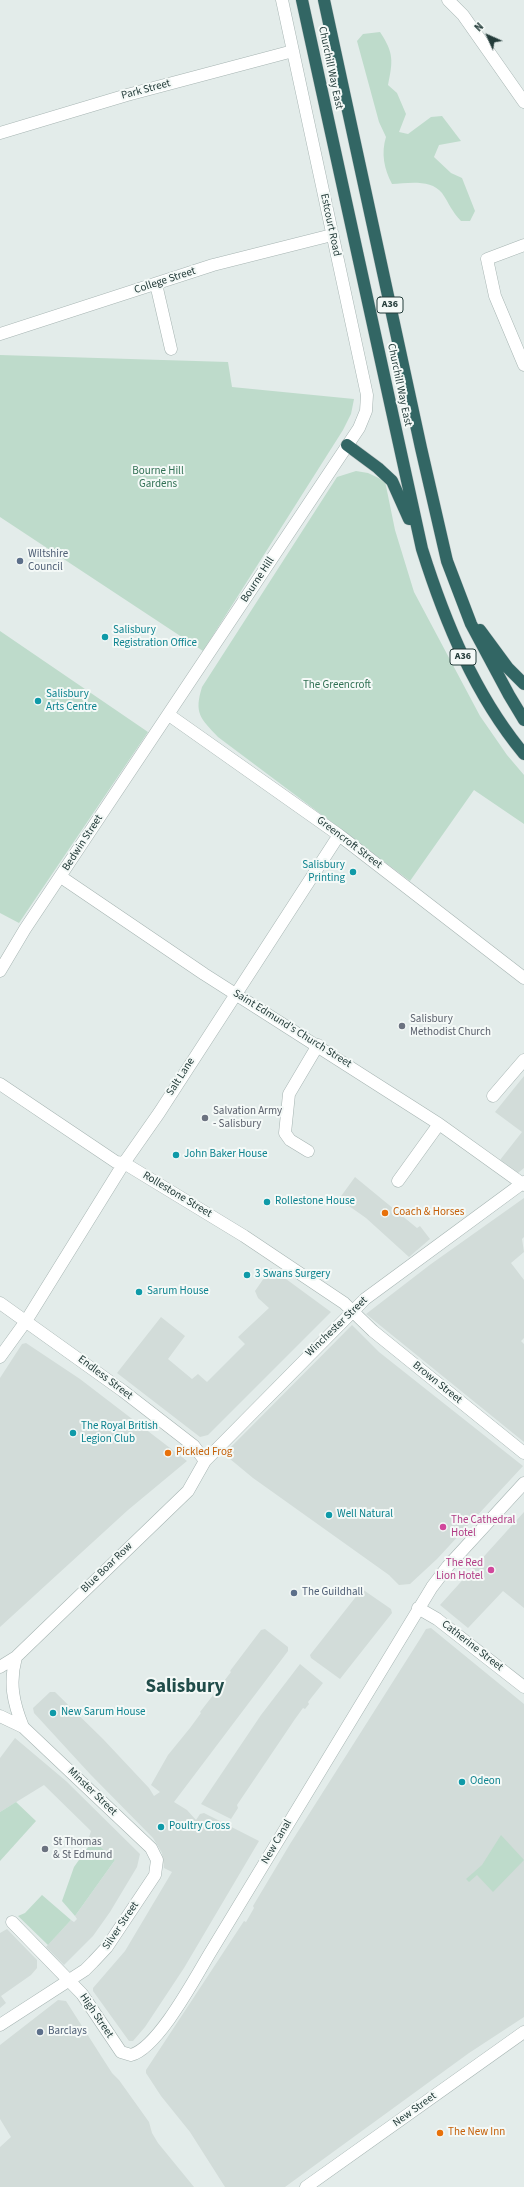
<!DOCTYPE html>
<html>
<head>
<meta charset="utf-8">
<style>
  body { margin:0 }
  #map { position:relative; width:524px; height:2187px; overflow:hidden; background:#e3ecea; font-family:"Source Sans 3",sans-serif }
  canvas { display:block }
  .north { position:absolute; left:468px; top:16px; width:40px; height:40px; -webkit-text-stroke:3px #f4f9f7; paint-order:stroke; rotate:315deg; font-size:11px; font-weight:700; line-height:16px; text-align:center; color:#243c3a }
  .north::after { content:''; display:block; margin:auto; width:14px; height:18px; background:#243c3a; clip-path:polygon(50% 0,100% 100%,50% 72%,0 100%) }
</style>
</head>
<body>
<div id="map">
<canvas width="524" height="2187"></canvas>
<div class="north">N</div>
</div>
<script>
const context = document.querySelector('canvas').getContext('2d');
context.lineJoin = 'round';
function fill(path, color) {
  context.fillStyle = color;
  context.fill(path, 'evenodd');
}
function stroke(path, color, width, dash) {
  context.strokeStyle = color;
  context.lineWidth = width;
  context.lineCap = dash ? 'butt' : 'round';
  context.setLineDash(dash || []);
  context.stroke(path);
}
function drawText(font, color, halo, rows, align = 'center') {
  context.font = font + ' "Source Sans 3",sans-serif';
  context.lineWidth = 4;
  context.setLineDash([]);
  context.textBaseline = 'middle';
  context.strokeStyle = halo;
  context.fillStyle = color;
  for (const [text, x, y, turn = 0] of rows) {
    context.save();
    context.translate(x, y);
    context.rotate((+turn || 0) * Math.PI / 180);
    context.textAlign = isNaN(turn) ? turn : align;
    if (halo) context.strokeText(text, 0, 0);
    context.fillText(text, 0, 0);
    context.restore();
  }
}
const built = new Path2D(`
  M524,1076V1168L518,1173L500,1160L522,1132L495,1112Z
  M355,1177L417,1228L420,1226L430,1239L409,1257L366,1218L339,1199Z
  M524,1198V1237L522,1239L524,1252L511,1263L524,1280V1338L521,1341L524,1344V1442L366,1314L431,1264Z
  M271,1268L331,1312L208,1435L200,1437L117,1373L161,1317L185,1336L168,1359L192,1379L198,1374L207,1382L245,1344L238,1337L269,1308L258,1298L255,1291Z
  M352,1325L379,1352L523,1466L437,1559L410,1584L399,1585L389,1575L253,1478L224,1454Z
  M26,1343L80,1379L187,1461L128,1510L0,1627V1378L22,1344Z
  M524,1512V1608L503,1591L468,1628L440,1605Z
  M362,1589L391,1609L392,1613L340,1679L311,1658L310,1655Z
  M431,1628L524,1704V2017L469,2053L285,2187H225L190,2132L161,2096L146,2073V2070L244,1921L246,1922L254,1908L253,1906L290,1844L420,1639L426,1629Z
  M265,1629L288,1647V1651L174,1802L187,1810L196,1820L200,1814L204,1813L259,1841L184,1968L145,2027L133,2041H129L93,1991V1988L125,1951L172,1872L164,1868L162,1853L153,1838L90,1774L34,1713L33,1708L50,1692H55L103,1739L149,1788L154,1796L160,1792L151,1785L168,1755L190,1728L201,1713L200,1712L231,1672L230,1671L261,1630Z
  M300,1664L323,1683L308,1702L309,1704L305,1709L303,1708L295,1719L237,1805L238,1808L231,1819L201,1804L261,1715Z
  M15,1738L66,1781L140,1854L137,1867L110,1912L93,1936L64,1965L46,1947L71,1920L74,1922L77,1919L75,1916L115,1860L89,1837L91,1831L44,1785L0,1812V1758Z
  M7,1929L37,1960V1968L31,1975L1,1996L6,2003L0,2008V1933Z
  M58,2000L66,2001L112,2073L119,2080L149,2122L152,2133L158,2143L194,2187H0V2147L11,2137L0,2119V2045Z`);
const green = new Path2D(`
  M380,32C394,53 393,61 388,85L397,93L406,114L399,132L408,134L431,117L442,116L461,141L439,145L434,157L451,173L462,178L475,211L470,221H461C452,212 449,203 442,193C431,179 408,183 392,184C384,169 381,153 386,137L379,122L357,41L363,34Z
  M0,355L228,362L232,387L354,399L351,414L343,430L203,651L0,517Z
  M356,471L368,473L385,481L395,530L414,592L480,716L507,755L524,775V824L474,790L410,881L218,737C200,718 194,713 202,687L337,477Z
  M0,631L148,732L19,923L0,913Z
  M16,1802L36,1821L0,1861V1812Z
  M501,1835L524,1860L493,1892L477,1875L469,1882L466,1879L482,1865Z
  M93,1840L115,1860L75,1916L62,1901L74,1867Z
  M42,1895L71,1920L48,1945L18,1916L25,1913Z`);
const minor = new Path2D(`
  M448,0L463,15L524,102
  M0,133L127,95L293,51
  M524,245L487,259L495,296L524,365
  M156,284L171,349
  M0,334L213,265L332,235
  M169,715L339,835L524,978
  M61,877L204,974L439,1124L524,1185
  M0,971L25,929L359,428L366,411L367,395L282,0
  M0,1084L116,1162L124,1163L244,1236L344,1303L373,1331L524,1453
  M493,1096L524,1060
  M308,1151L290,1140L285,1133L289,1094L318,1045
  M398,1181L439,1124
  M0,1303L123,1391L194,1446L205,1461
  M0,1357L26,1321L124,1163L159,1113L339,835
  M418,1608L437,1619L524,1687
  M16,1657C9,1683 13,1702 23,1727
  M0,1667L16,1657L188,1491L205,1461L365,1299L524,1182
  M0,1716L23,1727L151,1848L157,1860L155,1875L107,1947L93,1962L85,1970L0,2025
  M12,1922L82,1994L121,2052L131,2055C158,2048 195,1978 210,1953L432,1587L448,1566L524,1483
  M306,2187L524,2032`);
const highway = new Path2D(`
  M302,0L422,549C445,622 475,695 524,754
  M324,0L421,448L447,561L471,624L509,695L524,720
  M347,445L378,468L392,481L409,519
  M480,630L508,668L524,684`);
const markers = [
  [20,561,4,"#5c6f8a"],
  [105,637,4,"#0f9aa8"],
  [38,701,4,"#0f9aa8"],
  [353,872,4,"#0f9aa8"],
  [402,1026,4,"#6b7280"],
  [205,1118,4,"#6b7280"],
  [176,1155,4,"#0f9aa8"],
  [267,1202,4,"#0f9aa8"],
  [385,1213,4,"#e8710a"],
  [247,1275,4,"#0f9aa8"],
  [139,1292,4,"#0f9aa8"],
  [73,1433,4,"#0f9aa8"],
  [168,1453,4,"#e8710a"],
  [329,1515,4,"#0f9aa8"],
  [443,1527,4,"#d1479c"],
  [491,1570,4,"#d1479c"],
  [294,1593,4,"#5c6f8a"],
  [53,1713,4,"#0f9aa8"],
  [462,1782,4,"#0f9aa8"],
  [161,1827,4,"#0f9aa8"],
  [45,1849,4,"#6b7280"],
  [40,2032,4,"#5c6f8a"],
  [440,2133,4,"#e8710a"]
];
const shields = [
  [390,305,26],
  [463,657,26]
];
const shieldNames = [
  ["A36",390,305],
  ["A36",463,657]
];
const streetNames = [
  ["Churchill Way East",330,68,78],
  ["Park Street",146,90,-15],
  ["Estcourt Road",330,225,78],
  ["College Street",165,281,-18],
  ["Churchill Way East",399,385,78],
  ["Bourne Hill",258,580,-57],
  ["Bedwin Street",83,843,-57],
  ["Greencroft Street",349,843,37],
  ["Saint Edmund's Church Street",292,1029,32],
  ["Salt Lane",181,1077,-57],
  ["Rollestone Street",177,1195,31],
  ["Winchester Street",337,1327,-44],
  ["Endless Street",105,1378,37],
  ["Brown Street",437,1383,39],
  ["Blue Boar Row",107,1568,-44],
  ["Catherine Street",472,1646,38],
  ["Minster Street",92,1792,44],
  ["New Canal",277,1842,-60],
  ["Silver Street",121,1926,-56],
  ["High Street",96,2016,56],
  ["New Street",415,2110,-36]
];
const parkNames = [
  ["Bourne Hill",158,472],
  ["Gardens",158,485],
  ["The Greencroft",337,686]
];
const serviceNames = [
  ["Wiltshire",28,555],
  ["Council",28,568],
  ["The Guildhall",302,1593],
  ["Barclays",48,2032]
];
const cultureNames = [
  ["Salisbury",113,631],
  ["Registration Office",113,644],
  ["Salisbury",46,695],
  ["Arts Centre",46,708],
  ["Salisbury",345,866,"right"],
  ["Printing",345,879,"right"],
  ["John Baker House",184,1155],
  ["Rollestone House",275,1202],
  ["3 Swans Surgery",255,1275],
  ["Sarum House",147,1292],
  ["The Royal British",81,1427],
  ["Legion Club",81,1440],
  ["Well Natural",337,1515],
  ["New Sarum House",61,1713],
  ["Odeon",470,1782],
  ["Poultry Cross",169,1827]
];
const worshipNames = [
  ["Salisbury",410,1020],
  ["Methodist Church",410,1033],
  ["Salvation Army",213,1112],
  ["- Salisbury",213,1125],
  ["St Thomas",53,1843],
  ["& St Edmund",53,1856]
];
const foodNames = [
  ["Coach & Horses",393,1213],
  ["Pickled Frog",176,1453],
  ["The New Inn",448,2133]
];
const hotelNames = [
  ["The Cathedral",451,1521],
  ["Hotel",451,1534],
  ["The Red",483,1564,"right"],
  ["Lion Hotel",483,1577,"right"]
];
const townNames = [
  ["Salisbury",185,1688]
];
fill(built, '#d2dcd9');
fill(green, '#bedbcb');
stroke(minor, '#a6b4b2', 13);
stroke(highway, '#c2c8c8', 13);
stroke(minor, '#fff', 12);
stroke(highway, '#326664', 12);
for (const [x, y, r, color] of markers) {
  const dot = new Path2D();
  dot.arc(x, y, r, 0, 2 * Math.PI);
  context.fillStyle = color;
  context.fill(dot);
  stroke(dot, '#f4f9f7', 1.5);
}
for (const [x, y, w] of shields) {
  const box = new Path2D();
  box.roundRect(x - w / 2, y - 8, w, 16, 3);
  context.fillStyle = '#f4f9f7';
  context.fill(box);
  stroke(box, '#243c3a', 1);
}
drawText('bold 10px', '#243c3a', null, shieldNames);
drawText('11px', '#243c3a', '#f4f9f7', streetNames);
drawText('11px', '#317054', '#f4f9f7', parkNames);
drawText('11px', '#4e5e75', '#f4f9f7', serviceNames, 'left');
drawText('11px', '#0d838f', '#f4f9f7', cultureNames, 'left');
drawText('11px', '#5b616d', '#f4f9f7', worshipNames, 'left');
drawText('11px', '#c56008', '#f4f9f7', foodNames, 'left');
drawText('11px', '#b23c85', '#f4f9f7', hotelNames, 'left');
drawText('bold 19px', '#214d4a', '#f4f9f7', townNames);
</script>
</body>
</html>
